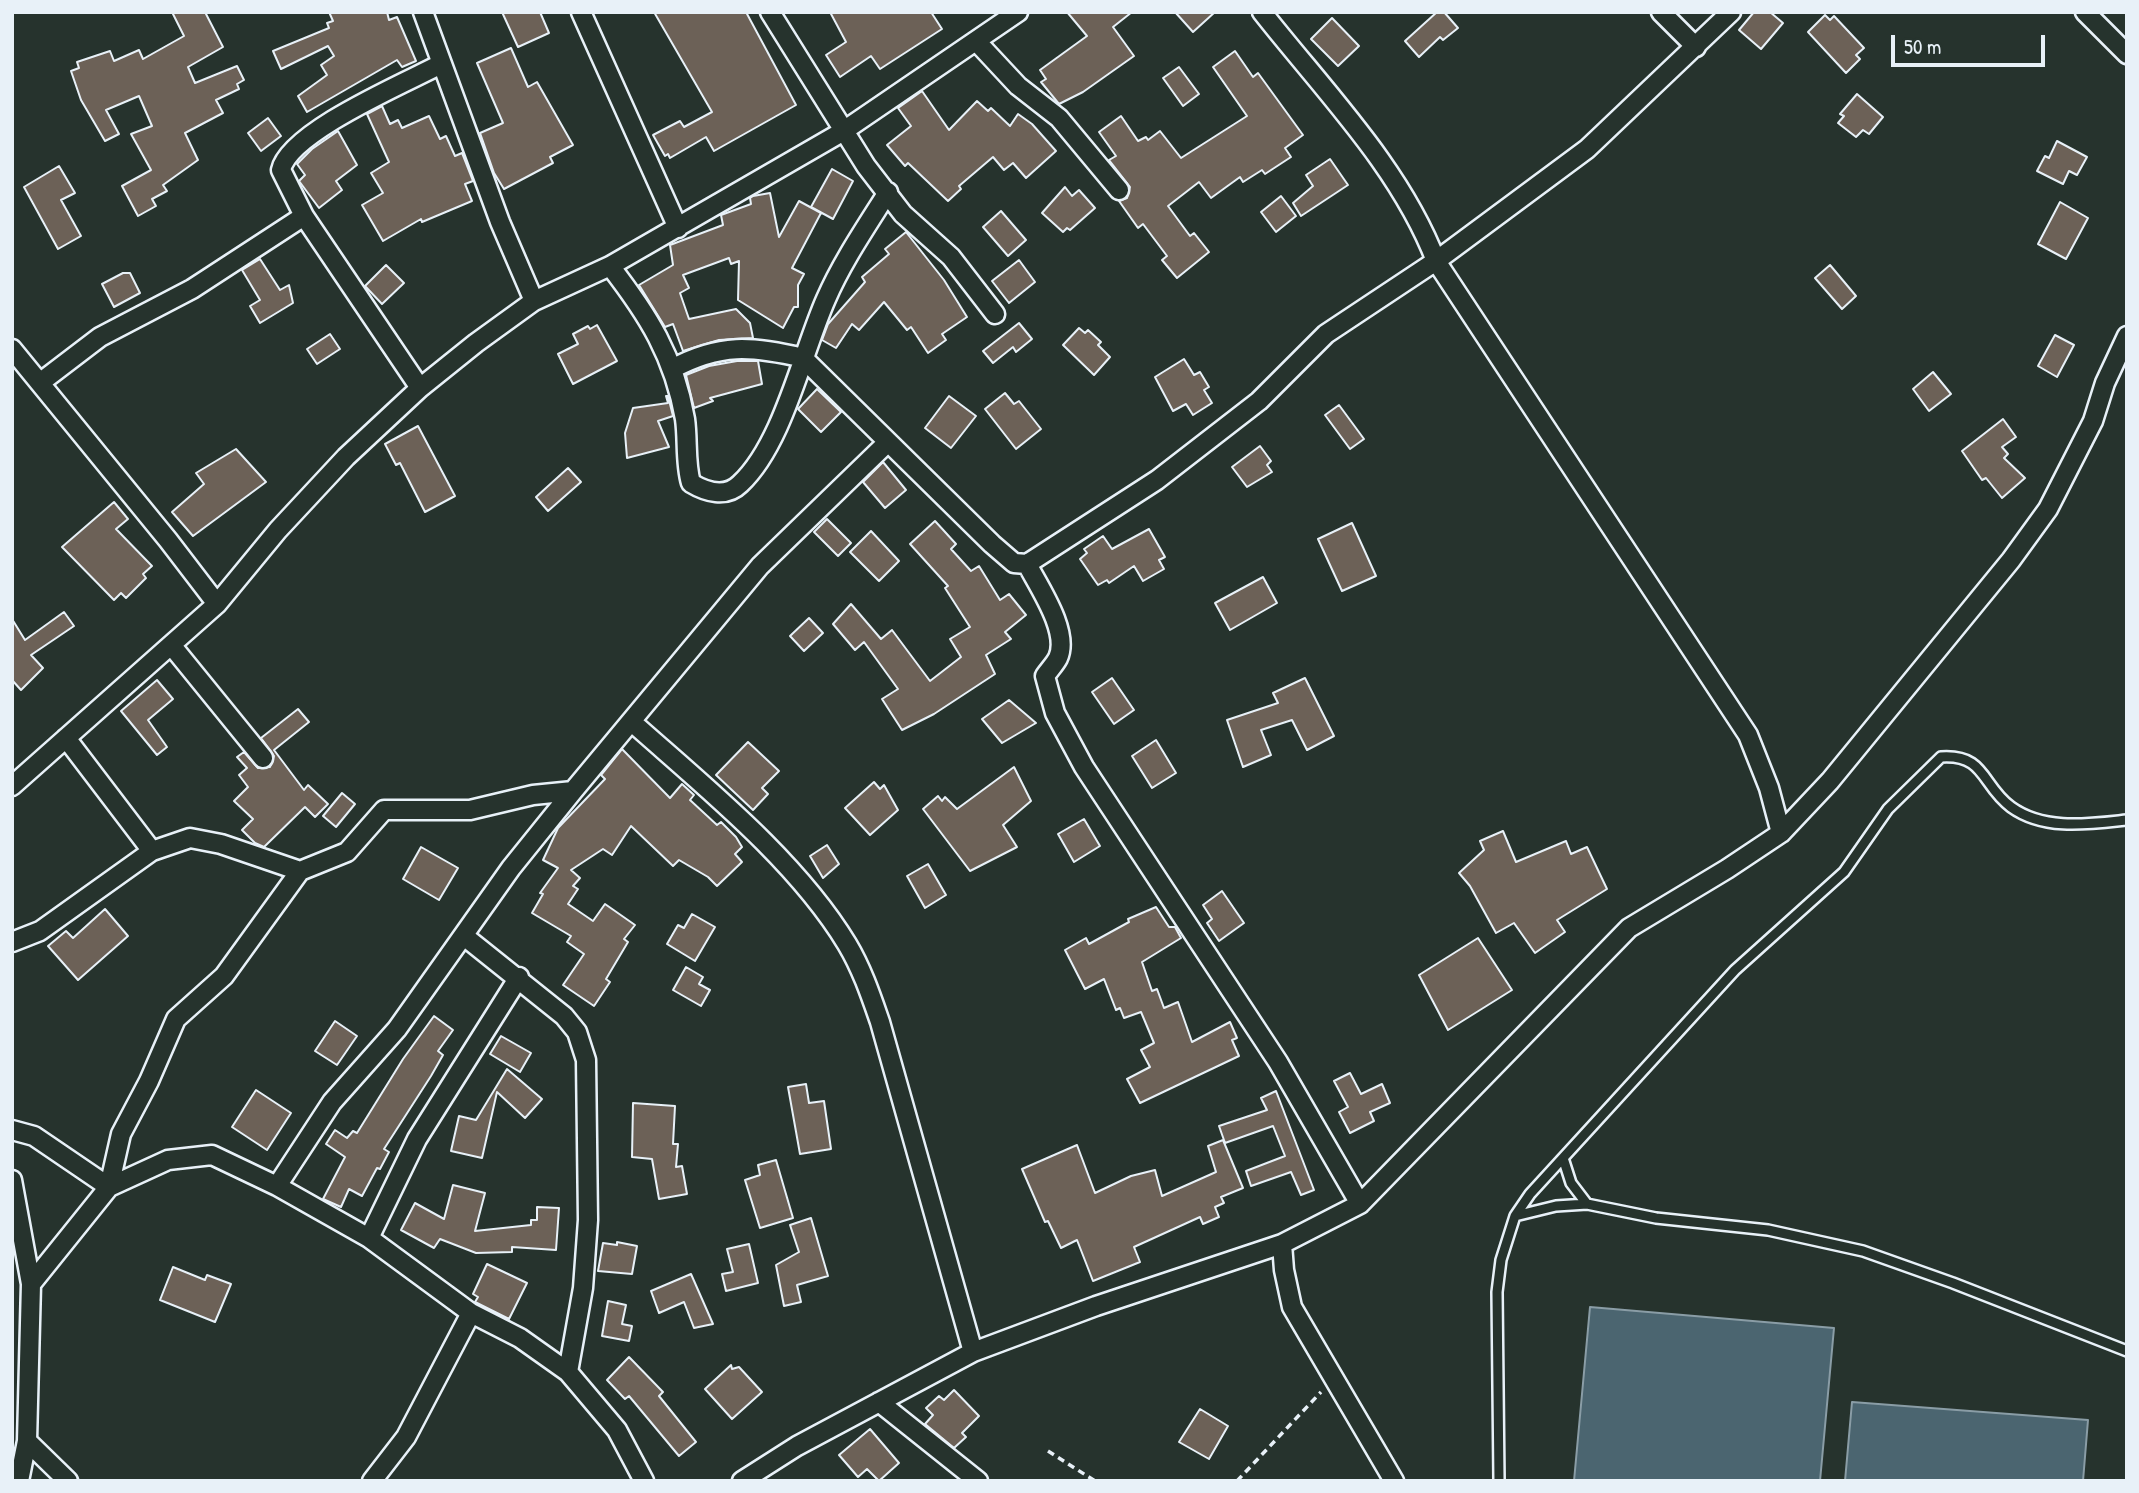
<!DOCTYPE html>
<html>
<head>
<meta charset="utf-8">
<style>
  body { margin:0 }
  #map { position:relative; width:2139px; height:1493px; overflow:hidden; background:#26332d; font-family:"Patrick Hand",sans-serif }
  canvas { display:block }
  .frame { position:absolute; inset:0; border:14px solid #e8f1f8; pointer-events:none }
  .scale { position:absolute; left:1891px; top:35px; width:154px; height:32px; box-sizing:border-box; border:4px solid #e8f1f8; border-top:0; padding-left:9px; font-size:21px; line-height:24px; white-space:nowrap; color:#e8f1f8; -webkit-text-stroke:5px #26332d; paint-order:stroke }
</style>
</head>
<body>
<div id="map">
<canvas width="2139" height="1493"></canvas>
<div class="frame"></div>
<div class="scale">50 m</div>
</div>
<script>
const context = document.querySelector('canvas').getContext('2d');
context.lineJoin = 'round';
function fill(path, color) {
  context.fillStyle = color;
  context.fill(path, 'evenodd');
}
function stroke(path, color, width, dash) {
  context.strokeStyle = color;
  context.lineWidth = width;
  context.lineCap = dash ? 'butt' : 'round';
  context.setLineDash(dash || []);
  context.stroke(path);
}
const water = new Path2D(`
  M1590,1307L1834,1328L1820,1481H1574Z
  M1852,1402L2088,1420L2083,1481H1845Z`);
const building = new Path2D(`
  M172,12H205L223,47L188,67L195,83L237,66L244,80L237,84L239,89L216,100L223,113L185,133L198,160L163,185L167,191L152,199L156,206L138,216L122,186L151,170L131,134L152,126L139,96L106,110L119,134L105,141L81,100L71,71L79,68L77,62L110,51L114,61L139,50L143,59L184,36Z
  M329,12H387L389,20L397,17L416,61L402,67L397,60L307,112L298,96L327,75L321,65L334,56L328,46L281,69L273,51L329,28L327,23L333,21Z
  M502,12H540L549,33L518,47Z
  M654,12H746L796,105L714,151L706,137L670,158L668,154L665,156L653,135L680,121L684,127L712,112Z
  M830,12H931L942,29L880,69L871,56L840,77L826,55L846,42Z
  M1067,12H1132L1113,27L1134,56L1083,92L1059,104L1041,82L1046,79L1040,70L1087,36Z
  M1175,12H1215L1193,32Z
  M1437,12H1444L1458,28L1443,40L1440,37L1419,57L1405,41Z
  M1754,12H1770L1783,23L1761,49L1739,30Z
  M1825,15L1830,20L1834,16L1864,48L1856,55L1860,59L1846,73L1808,32Z
  M1332,18L1359,46L1338,66L1311,39Z
  M511,48L528,87L537,82L573,145L550,157L553,163L504,189L494,173L480,133L503,123L477,63Z
  M1235,51L1253,77L1258,73L1303,135L1285,148L1291,157L1265,174L1262,170L1243,182L1240,177L1211,198L1199,182L1168,206L1190,236L1194,233L1209,252L1177,278L1162,260L1167,256L1143,224L1138,228L1119,201L1127,198L1130,187L1109,160L1116,156L1099,132L1121,116L1138,141L1146,137L1148,140L1160,131L1181,158L1247,116L1213,67Z
  M1179,67L1199,94L1183,106L1163,78Z
  M922,91L949,130L977,101L988,111L991,108L1010,126L1018,114L1032,124L1056,151L1026,178L1013,163L1004,170L993,157L959,186L961,189L948,201L908,163L905,166L887,145L911,126L898,108Z
  M1857,94L1883,117L1869,134L1863,130L1856,137L1838,123L1844,116L1840,114Z
  M382,106L390,124L398,120L402,128L429,116L440,139L446,136L455,156L462,153L473,181L465,184L472,201L422,222L421,219L383,241L362,205L383,193L371,173L389,162L367,114Z
  M268,118L281,136L261,151L248,133Z
  M338,131L357,165L336,181L342,190L319,208L299,181L305,175L297,164L312,149Z
  M2057,141L2087,157L2077,175L2069,171L2063,184L2037,171L2045,156L2049,158Z
  M1330,159L1348,185L1301,216L1293,203L1313,186L1306,175Z
  M59,166L75,193L61,200L81,236L58,249L24,187Z
  M832,169L853,181L833,219L811,207Z
  M1065,187L1072,196L1079,190L1095,208L1070,230L1067,228L1063,232L1042,213Z
  M770,193L779,237L799,201L821,213L792,268L804,274L798,285V307H794L783,328L738,300L739,261L731,264L729,258L683,275L689,288L680,293L689,319L736,309L750,323L753,338L719,340L683,351L673,324L665,327L639,285L673,265L670,245L723,225L721,215L751,204L750,198L753,196Z
  M1281,196L1296,216L1276,232L1261,212Z
  M2060,202L2088,218L2066,259L2038,244Z
  M1001,211L1026,240L1008,256L983,227Z
  M906,232L944,280L967,317L942,334L946,340L928,353L911,327L907,330L884,302L859,330L852,324L836,348L822,340L828,324L865,282L862,277L889,254L885,249Z
  M260,259L280,290L289,285L293,303L260,323L250,306L260,300L242,270Z
  M1019,260L1035,282L1009,303L992,281Z
  M386,265L404,283L382,304L365,286Z
  M1830,265L1856,296L1842,309L1815,278Z
  M123,273H130L140,293L114,307L102,284Z
  M1019,323L1032,339L1016,352L1013,347L993,363L983,351Z
  M597,325L617,361L573,384L558,354L578,344L573,334L588,326L590,329Z
  M1079,328L1085,333L1088,330L1101,342L1098,345L1110,357L1094,375L1063,345Z
  M330,334L340,349L317,364L307,349Z
  M2055,335L2074,345L2057,377L2038,366Z
  M1184,359L1194,375L1200,372L1209,387L1204,390L1212,403L1193,415L1186,404L1173,411L1155,377Z
  M737,361H758L762,384L710,398L713,401L694,408L686,375L709,366Z
  M1933,372L1951,394L1929,411L1913,389Z
  M817,389L841,412L821,432L798,409Z
  M1005,393L1014,404L1019,401L1041,429L1016,449L985,409Z
  M666,396H668L673,416L658,421L669,447L627,458L625,433L633,408L668,403Z
  M949,396L976,416L951,448L925,428Z
  M1339,405L1364,439L1350,449L1325,415Z
  M2003,419L2016,437L2002,447L2008,454L2004,458L2025,478L2002,498L1986,478L1982,480L1962,451Z
  M418,426L455,496L425,512L400,463L396,465L385,444Z
  M1260,446L1271,461L1267,465L1272,472L1247,487L1232,467Z
  M236,449L266,482L193,536L172,512L204,484L196,473Z
  M883,462L906,490L885,508L863,482Z
  M568,468L581,482L548,511L536,497Z
  M114,502L128,519L116,529L152,566L143,574L146,578L126,598L121,593L114,600L62,547Z
  M827,519L851,543L838,556L814,532Z
  M935,521L956,544L951,549L971,571L979,566L1000,600L1009,594L1026,615L1005,632L1011,639L986,655L995,674L934,714L902,730L882,699L898,689L864,642L855,650L833,624L851,604L881,639L892,630L930,681L961,657L950,639L970,627L945,588L948,586L910,544Z
  M1352,523L1376,576L1342,591L1318,539Z
  M1149,529L1165,557L1159,560L1164,569L1143,581L1134,566L1109,583L1107,580L1098,585L1080,559L1087,553L1084,549L1103,536L1112,549Z
  M871,531L899,561L879,581L850,552Z
  M1263,577L1277,603L1230,630L1215,603Z
  M64,612L74,626L31,655L43,668L21,690L12,680V619L25,640Z
  M809,618L823,633L804,651L790,636Z
  M1112,678L1134,710L1114,724L1092,692Z
  M1305,678L1334,736L1307,750L1292,720L1261,730L1271,755L1243,767L1227,720L1278,703L1273,693Z
  M157,680L173,699L148,720L167,747L157,755L121,711Z
  M1009,700L1036,723L1002,743L982,719Z
  M298,709L309,722L274,750L304,790L308,785L328,804L315,817L305,807L264,847L255,843L242,830L253,819L234,801L248,787L239,775L247,768L237,757L244,752L258,768L270,767L274,756L261,738Z
  M1156,740L1176,773L1152,788L1132,756Z
  M748,742L779,771L762,788L768,794L753,810L716,775Z
  M622,749L670,798L682,784L694,795L690,800L717,825L721,822L736,837L742,847L735,854L742,862L717,886L708,877L679,860L673,866L631,826L612,855L603,849L571,870L580,878L573,886L578,889L568,904L593,921L605,904L635,925L624,939L628,942L606,979L610,982L594,1006L563,985L584,954L567,942L571,936L532,913L543,894L540,893L558,868L543,860L558,828L605,779L601,775Z
  M1014,767L1031,801L1003,825L1017,847L970,871L923,809L938,796L942,801L945,797L957,809Z
  M874,782L880,789L884,785L898,810L870,835L845,808Z
  M342,793L355,804L336,827L323,816Z
  M1084,819L1100,846L1074,862L1058,834Z
  M1503,831L1516,862L1566,841L1571,854L1587,847L1607,889L1557,920L1565,932L1535,953L1514,923L1496,933L1470,886L1459,873L1484,850L1480,841Z
  M827,845L839,864L823,878L810,856Z
  M421,847L458,868L439,900L403,879Z
  M928,864L946,895L925,908L907,876Z
  M1222,891L1244,923L1219,941L1207,923L1212,919L1203,905Z
  M1156,907L1169,927H1175L1181,938L1142,962L1152,991L1157,989L1164,1008L1178,1002L1192,1042L1230,1022L1237,1038L1232,1040L1239,1056L1140,1103L1127,1079L1150,1067L1141,1050L1154,1043L1141,1012L1124,1018L1120,1008L1116,1010L1104,979L1085,989L1065,950L1086,938L1089,944L1129,922L1128,919Z
  M105,909L128,936L78,980L48,946L66,931L73,938Z
  M692,914L715,927L695,961L667,944L678,925L684,928Z
  M1478,938L1512,990L1448,1030L1419,975Z
  M686,967L703,977L699,984L710,990L701,1006L673,990Z
  M434,1016L453,1030L438,1051L443,1055L431,1076L384,1149L389,1152L380,1169L377,1168L362,1196L349,1189L341,1207L323,1199L345,1157L326,1144L335,1130L347,1138L353,1131L357,1133L403,1059Z
  M335,1021L357,1036L337,1065L315,1051Z
  M501,1036L531,1053L520,1072L490,1054Z
  M507,1069L542,1099L525,1118L497,1092L482,1158L451,1151L459,1116L476,1120Z
  M1350,1073L1361,1094L1382,1084L1390,1103L1370,1112L1374,1121L1350,1133L1339,1112L1348,1107L1334,1081Z
  M806,1084L809,1103L824,1101L831,1149L800,1154L788,1087Z
  M256,1090L291,1113L267,1150L232,1127Z
  M1276,1091L1314,1190L1301,1195L1291,1172L1251,1186L1246,1171L1285,1156L1273,1126L1225,1143L1219,1126L1267,1110L1261,1098Z
  M633,1103L675,1106L673,1144H678L676,1167L682,1166L687,1194L659,1199L652,1159L632,1157Z
  M1223,1140L1243,1188L1221,1197L1224,1203L1215,1207L1219,1217L1203,1224L1200,1217L1134,1247L1140,1262L1093,1281L1077,1240L1061,1248L1048,1221L1045,1222L1022,1169L1077,1145L1095,1193L1131,1176L1155,1170L1162,1196L1216,1172L1208,1146Z
  M776,1160L793,1218L760,1228L745,1180L760,1175L758,1165Z
  M453,1185L485,1193L475,1231L531,1225V1220H537V1207L559,1208L556,1250L512,1247V1252L476,1253L440,1239L434,1248L401,1230L415,1203L444,1219Z
  M811,1218L828,1276L797,1285L801,1302L784,1306L776,1265L799,1252L790,1225Z
  M617,1242L637,1246L632,1274L598,1271L603,1243L617,1245Z
  M749,1244L758,1283L726,1291L722,1274L733,1272L727,1249Z
  M487,1264L527,1283L509,1319L475,1302L478,1297L473,1294Z
  M173,1267L205,1280L207,1275L231,1284L215,1322L160,1300Z
  M691,1274L713,1324L694,1328L684,1302L659,1313L651,1291Z
  M608,1301L626,1305L622,1324L632,1326L629,1341L602,1336Z
  M629,1357L663,1392L659,1396L696,1442L679,1456L629,1396L625,1399L607,1380Z
  M731,1365L732,1369L739,1367L762,1392L732,1419L705,1389Z
  M954,1390L979,1416L962,1433L966,1437L954,1448L925,1424L933,1415L926,1408L939,1396L944,1400Z
  M1200,1409L1228,1426L1209,1459L1179,1442Z
  M870,1429L899,1463L879,1481L867,1469L858,1477L839,1455Z`);
const path = new Path2D(`
  M1048,1451L1095,1481
  M1237,1481L1321,1392`);
const lane = new Path2D(`
  M1563,1158L1571,1183L1587,1204
  M1515,1216L1530,1194L1735,970L1844,872L1888,809L1941,757C1986,754 1981,785 2011,807C2044,831 2089,824 2127,820
  M1499,1481L1497,1292L1501,1260L1515,1216L1556,1206L1587,1204L1656,1218L1768,1230L1863,1251L1953,1283L2127,1351`);
const street = new Path2D(`
  M423,12L500,222L534,301
  M581,12L678,228
  M770,12L866,166L903,214L951,257L995,314
  M1262,12C1324,91 1400,167 1436,261L1748,735L1769,788L1781,833
  M1661,12L1696,47
  M2085,12L2127,54
  M977,42L1018,86L1059,118L1119,190
  M610,266C648,315 674,356 685,419C688,440 685,463 691,483C706,492 726,498 740,484C783,444 802,353 826,299C842,262 866,227 888,192
  M12,349L168,540L217,604
  M672,369C720,343 752,346 803,358L992,544L1014,563L1027,564L1157,480L1259,401L1326,334L1436,261L1587,149L1731,12
  M41,382L100,337L192,289L304,216
  M420,388L304,216L281,170C289,132 405,83 441,64
  M1027,564C1039,587 1070,632 1058,658C1055,664 1049,670 1045,676L1055,713L1084,767L1278,1062L1360,1204
  M172,646L263,758
  M633,723C705,787 797,861 847,944C862,969 871,996 880,1022L973,1352
  M66,738L152,851
  M12,786L217,604L278,530L346,457L420,388L476,343L534,301L610,266L842,132L1018,12
  M464,936L564,1016L577,1032L586,1060L588,1220L583,1288L568,1372
  M12,942L40,931L152,851L190,838L221,844L300,871
  M12,1130L34,1136L109,1187L168,1160L212,1155L277,1186L369,1238L471,1313L520,1338L568,1372L617,1430L644,1481
  M12,1180L31,1284L27,1441L19,1481
  M277,1186L332,1102L397,1029L511,868L573,791L760,566L887,443
  M369,1238L417,1139L519,977
  M1282,1244L1284,1270L1292,1307L1394,1481
  M31,1284L109,1187L121,1134L149,1081L176,1019L224,976L300,871L347,852L384,810H470L533,795L573,791
  M879,1402L978,1481
  M27,1441L68,1481
  M372,1481L406,1437L471,1313
  M742,1481L797,1446L973,1352L1096,1306L1282,1244L1360,1204L1629,928L1727,869L1781,833L1830,781L2011,560L2048,509L2093,421L2105,383L2127,336`);
fill(water, '#4b6570');
stroke(water, '#8a9da6', 2);
fill(building, '#6c6157');
stroke(building, '#e8f1f8', 2);
stroke(lane, '#e8f1f8', 14);
stroke(street, '#e8f1f8', 23);
stroke(path, '#e8f1f8', 3.5, [7, 5]);
stroke(lane, '#26332d', 9);
stroke(street, '#26332d', 18);
</script>
</body>
</html>
